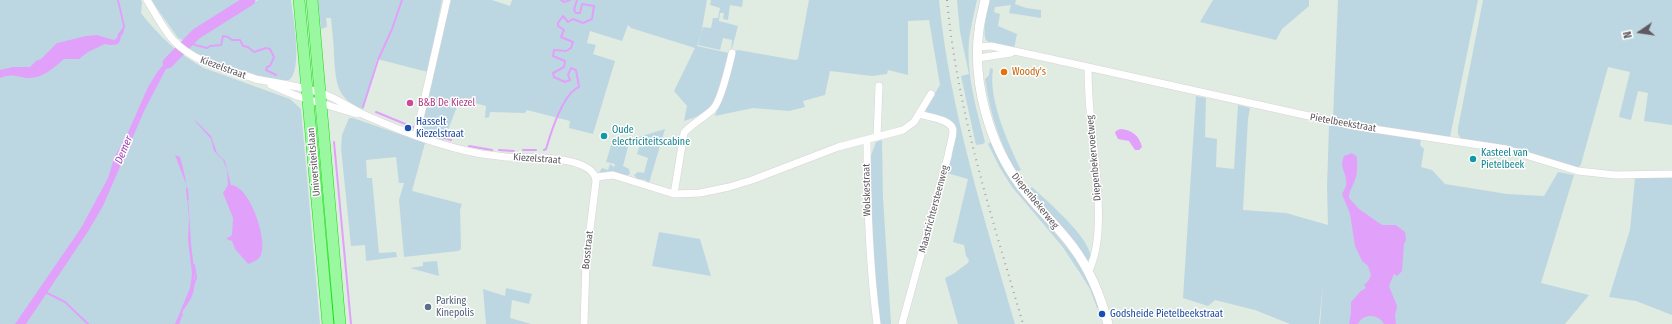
<!DOCTYPE html>
<html>
<head>
<meta charset="utf-8">
<style>
  body { margin:0 }
  #map { position:relative; width:1672px; height:324px; overflow:hidden; background:#e0ebe1; font-family:"Fira Sans Condensed",sans-serif }
  canvas { display:block }
  .north { position:absolute; left:1620px; top:12px; width:40px; height:40px; -webkit-text-stroke:3px #fff; paint-order:stroke; rotate:257deg; font-size:11px; font-weight:700; line-height:16px; text-align:center; color:#5f5960 }
  .north::after { content:''; display:block; margin:auto; width:14px; height:18px; background:#5f5960; clip-path:polygon(50% 0,100% 100%,50% 72%,0 100%) }
</style>
</head>
<body>
<div id="map">
<canvas width="1672" height="324"></canvas>
<div class="north">N</div>
</div>
<script>
const context = document.querySelector('canvas').getContext('2d');
context.lineJoin = 'round';
function fill(path, color) {
  context.fillStyle = color;
  context.fill(path, 'evenodd');
}
function stroke(path, color, width, dash) {
  context.strokeStyle = color;
  context.lineWidth = width;
  context.lineCap = dash ? 'butt' : 'round';
  context.setLineDash(dash || []);
  context.stroke(path);
}
function drawText(font, color, halo, rows, align = 'center') {
  context.font = font + ' "Fira Sans Condensed",sans-serif';
  context.lineWidth = 3;
  context.setLineDash([]);
  context.textBaseline = 'middle';
  context.strokeStyle = halo;
  context.fillStyle = color;
  for (const [text, x, y, turn = 0] of rows) {
    context.save();
    context.translate(x, y);
    context.rotate((+turn || 0) * Math.PI / 180);
    context.textAlign = isNaN(turn) ? turn : align;
    if (halo) context.strokeText(text, 0, 0);
    context.fillText(text, 0, 0);
    context.restore();
  }
}
const green = new Path2D(`
  M0,0H141L142,3L141,13C158,35 179,55 204,68L290,99L301,109L320,324H0Z
  M151,0H243L184,41L178,38Z
  M258,0H291C293,17 303,70 289,80C260,83 221,63 194,53L189,48L197,38Z
  M318,0H442L428,72L377,59L363,110C336,98 336,83 334,56C334,44 332,31 331,18H326L327,27L321,29Z
  M449,0H492L510,6L512,0H707L701,34L697,46L729,53L715,101C707,113 697,117 684,121L687,106L674,91L695,48L631,28L628,25L622,41L590,31L587,43L596,45L593,54L615,61L593,134L569,128L570,121L527,110L525,113L490,112L489,117L485,118L486,106L460,99L444,140L420,133Z
  M711,0H743L742,7L730,5L728,20L723,19L724,13H720L719,21L738,26L731,52L732,40L723,38L720,50L698,45L703,27L711,28L713,18H718L720,8L710,5Z
  M809,0H939C950,111 984,217 1015,324H958L945,278L953,274L968,263L969,260L966,256L964,245L953,242L968,179L947,173L955,129L926,112V108L940,85L929,20L908,21V75L888,70L887,74L872,76L830,71L825,95L803,101L805,107L789,111L753,108L715,116L735,54V51L738,50L795,60L798,59Z
  M957,0H977C974,13 971,26 969,40C966,74 976,108 985,142L983,144L976,145L961,76L969,74L960,32Z
  M990,0H1016L1015,4L1026,8L1041,10V18L1009,13L1011,5L995,7L994,12L1000,14L998,26L1017,34L1014,49C1007,47 993,46 987,41C981,35 988,7 990,0Z
  M1213,0H1309V6L1282,29L1276,40L1200,22Z
  M1338,0H1478L1450,137L1333,119Z
  M1483,0H1672V125L1644,121L1648,93L1638,91L1631,120L1619,117L1630,72L1608,67L1581,164L1578,169L1461,139L1458,134V128Z
  M990,68L993,69C988,99 1008,143 1021,170L1016,172C999,142 990,113 985,79L989,75Z
  M1196,96L1206,98L1205,137L1217,139L1216,167L1234,169L1238,105L1250,108L1248,119L1243,210L1286,213L1328,225L1327,187L1329,126H1342L1421,140L1420,145L1424,149L1421,167L1432,170L1445,184L1507,194L1544,196L1558,172L1574,175L1541,283L1589,295L1565,324H1320L1323,283L1319,324H1290L1255,310L1215,300L1208,306L1183,298Z
  M349,118H353L425,143L412,191L462,204L460,210L461,249L458,251L404,257L399,200L404,183H399L396,157L366,160L367,178H372L379,253L396,252L397,257L366,261L365,245L351,246L341,148L342,135Z
  M665,129L649,183L645,182L646,180L637,179L634,175L638,172L644,173L648,158L637,154L640,145L629,142V140Z
  M882,140L883,198L891,324H879L872,262L870,158L876,142Z
  M612,142L628,147L623,166L629,169L630,174L626,176L611,171L599,173L602,168L608,170L610,164L614,167L615,164L606,162Z
  M991,142L1003,166L1021,192L1077,260L1089,280L1100,307L1097,308L1090,289L1080,273L1062,246L1012,187L1000,168L988,144Z
  M1635,178H1672V315L1636,301L1609,297L1630,230Z
  M1032,187C1047,201 1092,239 1091,259L1087,260L1040,204L1038,198L1030,189Z
  M659,232L700,239L711,276L652,266Z
  M437,261L439,276L410,268L423,266V262Z
  M506,288L532,294L529,304L512,300L510,318L531,324H486L483,289L505,296Z`);
const water = new Path2D(`
  M124,26C118,39 125,48 105,44L88,52L79,59H64C54,68 42,79 28,78C16,77 13,73 0,78V70L13,67H30L36,61L41,59L57,43L86,36L97,35L114,40L117,38L118,34Z
  M177,50L180,53L166,69L145,109L103,206L89,230L26,324H15L81,228L108,178L114,158L126,137L148,87L158,71Z
  M195,120L211,136L217,153L225,161L231,185C250,186 268,240 261,255C259,260 253,262 248,264L235,249L232,241L226,239L232,235L233,218L223,193L228,185L227,170L223,160L214,151L211,139L195,121Z
  M1120,129C1132,130 1139,135 1142,147L1139,150H1135L1129,141L1118,139L1115,133L1116,131Z
  M1352,153L1357,157C1357,164 1358,172 1355,180C1353,186 1349,191 1349,198L1359,209L1382,225H1396L1405,232L1406,240L1404,244L1402,271L1397,276L1394,274L1389,286L1397,306L1395,316L1396,324H1384C1379,314 1363,313 1358,324H1349L1351,313V302L1361,291L1366,288L1364,285L1369,280L1371,275L1368,266L1362,261L1355,246L1350,214L1342,194C1344,190 1347,186 1346,181C1346,171 1339,168 1344,156Z
  M175,155L180,157C189,185 189,213 191,242C192,258 196,272 194,288C193,302 179,311 178,324H175L190,288L192,274L188,240L189,219L186,184Z`);
const stream = new Path2D(`
  M118,0L124,26L122,34
  M561,0L564,2L570,0
  M189,41L195,45L207,48L210,46L221,45L223,36L228,37L232,40H240L243,46L248,47L254,52L266,48L270,49L274,57L270,66L267,67L266,70L276,75
  M363,107L378,60L392,29L402,0
  M376,112L415,128
  M422,130L451,140
  M334,142L351,324
  M469,146L492,150
  M499,150L514,151
  M523,150H536
  M544,150L546,149C551,132 563,93 579,87L576,70L571,68L568,75L570,80L565,82L554,77L553,73L564,67L565,61L553,56L554,50L566,51L571,48L573,42L561,37L564,30L558,26V23L563,16L568,22L573,19L583,23L592,19L594,6L582,4L580,13H576L574,10L577,0
  M187,189L188,199
  M193,286L196,278L194,265
  M45,292L65,302L88,324
  M178,324L182,314`);
const river = new Path2D(`
  M168,63L196,34L250,0`);
const minor = new Path2D(`
  M147,0C156,14 163,29 174,41C197,65 230,69 259,80
  M978,47L991,46L1047,58L1354,126L1506,149L1578,171L1615,175L1672,174
  M978,58L1011,53
  M1088,67C1088,91 1090,115 1093,140C1096,175 1106,240 1088,272
  M255,79C277,83 300,86 321,93C337,98 351,109 367,116C403,132 442,147 482,154C490,155 498,156 506,157C525,158 594,154 596,181L586,262L584,324
  M271,85L297,96L357,114
  M416,136L447,0
  M877,137L879,86
  M867,140C867,202 869,263 877,324
  M596,177L613,175L674,194L700,193L729,187L752,180L838,147L903,130L914,122L931,94
  M674,194L684,133C692,123 704,118 713,109C721,101 729,66 732,53
  M902,324L948,156C949,148 953,138 953,130C951,119 928,117 919,114`);
const secondary = new Path2D(`
  M985,0C983,10 980,20 979,30C972,82 989,143 1020,185C1036,207 1057,225 1073,247C1090,270 1101,297 1108,324`);
const trunk = new Path2D(`
  M299,0L328,324
  M312,0L340,324`);
const rail = new Path2D(`
  M947,0C957,111 992,217 1023,324`);
const markers = [
  [1004,72,4,"#e8710a"],
  [410,103,4,"#d1479c"],
  [408,128,4,"#1a4fb4"],
  [604,136,4,"#0f9aa8"],
  [1473,159,4,"#0f9aa8"],
  [428,307,4,"#5c6f8a"],
  [1102,314,4,"#1a4fb4"]
];
const streetNames = [
  ["Kiezelstraat",223,68,20],
  ["Pietelbeekstraat",1343,123,10],
  ["Diepenbekervoetweg",1094,158,-95],
  ["Kiezelstraat",537,159,4],
  ["Universiteitslaan",314,162,-95],
  ["Wolskestraat",867,190,-91],
  ["Diepenbekerweg",1035,201,51],
  ["Maastrichtersteenweg",934,209,-75],
  ["Bosstraat",588,250,-84]
];
const foodNames = [
  ["Woody's",1012,72]
];
const hotelNames = [
  ["B&B De Kiezel",418,103]
];
const transitNames = [
  ["Hasselt",416,122],
  ["Kiezelstraat",416,134],
  ["Godsheide Pietelbeekstraat",1110,314]
];
const cultureNames = [
  ["Oude",612,130],
  ["electriciteitscabine",612,142],
  ["Kasteel van",1481,153],
  ["Pietelbeek",1481,165]
];
const serviceNames = [
  ["Parking",436,301],
  ["Kinepolis",436,313]
];
const waterNames = [
  ["Demer",124,150,-67]
];
fill(green, '#bdd7e2');
fill(water, '#e1a1fa');
stroke(stream, '#e1a1fa', 2);
stroke(river, '#e1a1fa', 11);
stroke(minor, '#d9d3d9', 8);
stroke(secondary, '#d2cbd3', 10);
stroke(trunk, '#12de0d', 12);
stroke(minor, '#fff', 7);
stroke(secondary, '#fff', 9);
stroke(trunk, '#99f8a0', 11);
stroke(rail, '#a4a2a5', 2, [1, 5]);
for (const [x, y, r, color] of markers) {
  const dot = new Path2D();
  dot.arc(x, y, r, 0, 2 * Math.PI);
  context.fillStyle = color;
  context.fill(dot);
  stroke(dot, '#fff', 1.5);
}
drawText('10px', '#5f5960', '#fff', streetNames);
drawText('10px', '#c56008', '#fff', foodNames, 'left');
drawText('10px', '#b23c85', '#fff', hotelNames, 'left');
drawText('10px', '#164399', '#fff', transitNames, 'left');
drawText('10px', '#0d838f', '#fff', cultureNames, 'left');
drawText('10px', '#4e5e75', '#fff', serviceNames, 'left');
drawText('italic 11px', '#a346bb', '#fff', waterNames);
</script>
</body>
</html>
